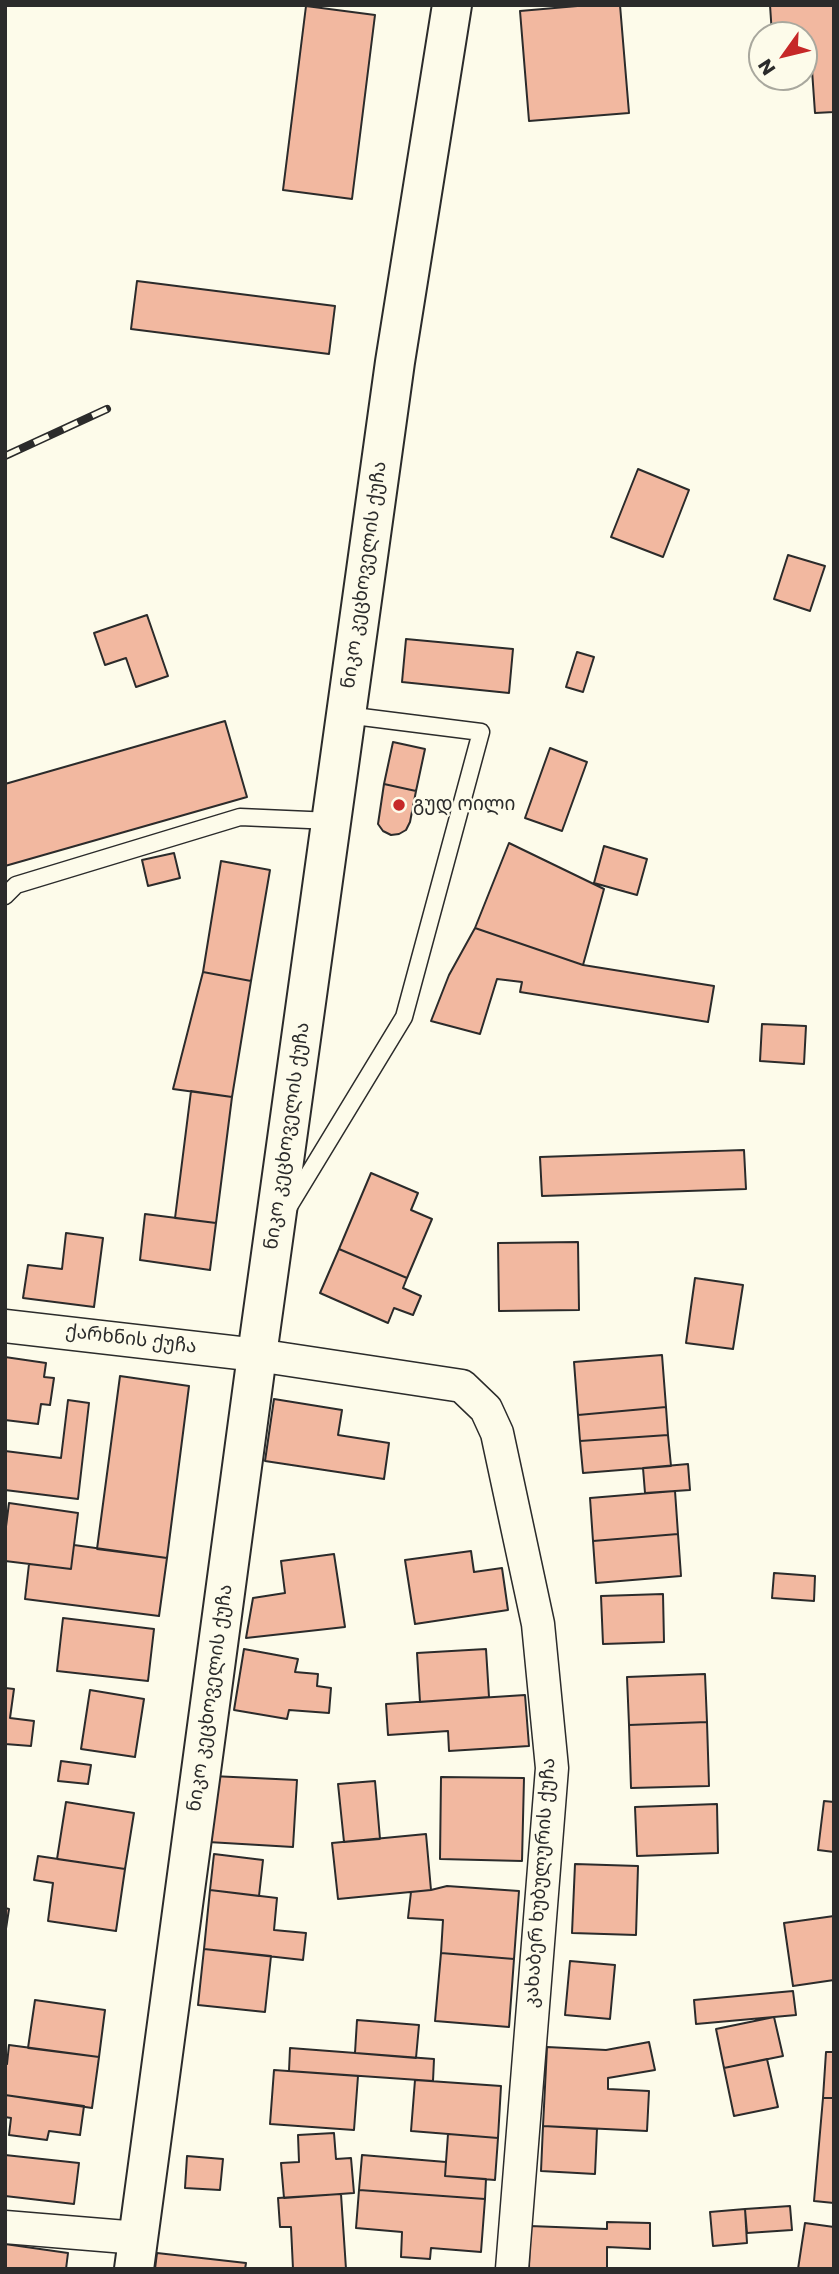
<!DOCTYPE html>
<html>
<head>
<meta charset="utf-8">
<style>
  body { margin:0 }
  #map { position:relative; width:839px; height:2274px; overflow:hidden; background:#fdfbea; font-family:Poppins,sans-serif }
  canvas { display:block }
  .frame { position:absolute; inset:0; border:7px solid #2b2b2b; pointer-events:none }
  .north { position:absolute; left:748px; top:21px; width:70px; height:70px; box-sizing:border-box; background:#fdfbea; border:2px solid #a9a89e; border-radius:50%; rotate:236deg; font-size:19px; font-weight:700; line-height:28px; text-align:center; color:#2b2b2b }
  .north::after { content:''; display:block; margin:auto; width:24px; height:32px; background:#c62828; clip-path:polygon(50% 0,100% 100%,50% 72%,0 100%) }
</style>
</head>
<body>
<div id="map">
<canvas width="839" height="2274"></canvas>
<div class="frame"></div>
<div class="north">N</div>
</div>
<script>
const context = document.querySelector('canvas').getContext('2d');
context.lineJoin = 'round';
function fill(path, color) {
  context.fillStyle = color;
  context.fill(path, 'evenodd');
}
function stroke(path, color, width, dash) {
  context.strokeStyle = color;
  context.lineWidth = width;
  context.lineCap = dash ? 'butt' : 'round';
  context.setLineDash(dash || []);
  context.stroke(path);
}
function drawText(font, color, halo, rows, align = 'center') {
  context.font = font + ' Poppins,"Noto Sans Georgian",sans-serif';
  context.lineWidth = 5;
  context.setLineDash([]);
  context.textBaseline = 'middle';
  context.strokeStyle = halo;
  context.fillStyle = color;
  for (const [text, x, y, turn = 0] of rows) {
    context.save();
    context.translate(x, y);
    context.rotate((+turn || 0) * Math.PI / 180);
    context.textAlign = isNaN(turn) ? turn : align;
    if (halo) context.strokeText(text, 0, 0);
    context.fillText(text, 0, 0);
    context.restore();
  }
}
const building = new Path2D(`
  M589,5H620L629,113L529,121L520,11Z
  M770,5H834V112L815,113L812,70H804V35H772Z
  M306,6L375,15L352,199L283,190Z
  M137,281L335,306L329,354L131,329Z
  M638,469L689,490L663,557L611,537Z
  M788,555L825,566L810,611L774,599Z
  M147,615L168,676L136,687L126,658L105,665L94,633Z
  M406,639L513,649L509,693L402,682Z
  M577,652L594,657L583,692L566,687Z
  M225,721L247,797L5,866V784Z
  M393,742L425,749L416,791L384,784Z
  M550,748L587,762L562,831L525,818Z
  M384,784L416,791L410,822L406,830L399,834L391,835L383,831L378,824Z
  M509,843L604,889L583,965L475,928Z
  M604,846L647,859L637,895L594,883Z
  M174,853L180,878L148,886L142,860Z
  M221,861L270,870L251,981L203,972Z
  M475,928L583,965L714,986L708,1022L520,992L522,982L497,979L480,1034L431,1021L449,975Z
  M203,972L251,981L232,1097L173,1089Z
  M762,1024L806,1026L804,1064L760,1061Z
  M191,1091L232,1097L216,1223L175,1218Z
  M744,1150L746,1189L542,1196L540,1157Z
  M371,1173L418,1193L411,1210L432,1219L407,1278L339,1249Z
  M145,1214L216,1223L210,1270L140,1260Z
  M66,1233L103,1238L94,1307L23,1298L28,1265L62,1269Z
  M578,1242L579,1310L499,1311L498,1243Z
  M339,1249L407,1278L403,1288L421,1296L413,1315L394,1308L388,1323L320,1293Z
  M695,1278L743,1285L733,1349L686,1343Z
  M662,1355L666,1407L578,1415L574,1362Z
  M5,1357L46,1363L44,1377L54,1378L50,1405L41,1404L38,1424L5,1420Z
  M120,1376L189,1386L167,1558L97,1549Z
  M274,1399L342,1410L338,1435L389,1443L384,1479L265,1461Z
  M68,1400L89,1403L78,1499L5,1490V1451L61,1458Z
  M666,1407L668,1435L580,1441L578,1415Z
  M668,1435L671,1466L583,1473L580,1441Z
  M688,1464L690,1490L645,1493L643,1468Z
  M675,1491L678,1534L593,1541L590,1498Z
  M9,1503L78,1513L71,1569L5,1561V1534Z
  M678,1534L681,1576L596,1583L593,1541Z
  M74,1545L167,1558L159,1616L25,1599L29,1564L71,1569Z
  M471,1551L474,1572L502,1568L508,1610L415,1624L405,1560Z
  M334,1554L345,1627L246,1638L253,1598L285,1593L281,1561Z
  M774,1573L815,1576L814,1601L772,1598Z
  M663,1594L664,1642L603,1644L601,1596Z
  M63,1618L154,1629L148,1681L57,1671Z
  M244,1649L298,1659L295,1672L318,1674L317,1686L331,1688L329,1713L289,1710L287,1719L234,1710Z
  M486,1649L489,1697L420,1702L417,1653Z
  M705,1674L707,1722L629,1725L627,1677Z
  M5,1688L14,1689L10,1718L34,1721L31,1746L5,1744Z
  M90,1690L144,1699L135,1757L81,1749Z
  M525,1695L529,1746L449,1751L448,1731L388,1735L386,1704Z
  M707,1722L709,1786L631,1788L629,1725Z
  M61,1761L91,1765L88,1784L58,1781Z
  M212,1776L297,1780L293,1847L208,1842Z
  M441,1777L524,1778L522,1861L440,1859Z
  M375,1781L380,1839L344,1842L338,1784Z
  M824,1801L834,1802V1852L818,1850Z
  M66,1802L134,1813L125,1869L57,1859Z
  M717,1804L718,1853L637,1856L635,1807Z
  M426,1834L431,1890L338,1899L332,1843Z
  M214,1854L263,1860L259,1896L210,1890Z
  M38,1856L125,1869L116,1931L48,1921L53,1883L34,1880Z
  M575,1864L638,1866L636,1935L572,1933Z
  M447,1886L519,1891L514,1959L441,1953L443,1920L408,1918L411,1892L431,1890Z
  M210,1890L277,1898L274,1930L306,1933L303,1960L204,1949Z
  M5,1908L9,1909L5,1935Z
  M834,1916V1980L793,1986L784,1923Z
  M204,1949L271,1956L265,2012L198,2005Z
  M441,1953L514,1959L509,2027L435,2021Z
  M570,1961L615,1965L610,2019L565,2015Z
  M793,1991L796,2015L696,2024L694,2000Z
  M35,2000L105,2010L99,2057L28,2048Z
  M774,2017L783,2056L724,2068L716,2029Z
  M357,2020L419,2025L416,2058L355,2053Z
  M649,2042L655,2070L608,2078V2089L649,2091L647,2131L543,2126L547,2047L606,2050Z
  M9,2045L99,2057L92,2108L5,2095V2063L7,2064Z
  M290,2048L434,2059L433,2081L289,2071Z
  M826,2052H834V2098H823Z
  M767,2059L778,2107L734,2116L724,2068Z
  M274,2070L358,2076L354,2130L270,2124Z
  M415,2080L501,2086L498,2138L411,2131Z
  M5,2095L84,2106L80,2135L49,2131L47,2140L9,2135L11,2118L5,2117Z
  M823,2098H834V2203L814,2201Z
  M543,2126L597,2129L595,2174L541,2171Z
  M334,2133L336,2159L351,2158L354,2193L284,2198L281,2163L299,2162L298,2135Z
  M448,2134L498,2138L495,2180L445,2176Z
  M5,2155L79,2163L74,2204L5,2196Z
  M362,2155L446,2162L445,2176L486,2179L485,2199L359,2190Z
  M187,2156L223,2159L220,2190L185,2188Z
  M359,2190L485,2199L481,2252L431,2248L430,2259L401,2257L402,2232L356,2228Z
  M341,2194L346,2269H293L291,2227H280L278,2198Z
  M790,2206L792,2230L747,2233L745,2209Z
  M745,2209L747,2243L713,2246L710,2212Z
  M607,2222L650,2223V2249L607,2247V2269H529L530,2226L607,2229Z
  M805,2223L834,2227V2269H798Z
  M5,2244L68,2253L66,2269H5Z
  M157,2253L246,2263L245,2269H155Z`);
const service = new Path2D(`
  M5,896L16,885L240,817L332,821
  M288,1208L404,1017L481,732L346,715`);
const minor = new Path2D(`
  M5,1326L257,1355L462,1386L486,1409L497,1433L538,1624L552,1768L512,2269
  M5,2227L138,2238`);
const secondary = new Path2D(`
  M134,2269L257,1355L395,362L452,5`);
const rail = new Path2D(`
  M5,456L107,409`);
const markers = [
  [399,805,7,"#c62828"]
];
const streetNames = [
  ["ნიკო კეცხოველის ქუჩა",365,575,-82],
  ["ნიკო კეცხოველის ქუჩა",288,1136,-82],
  ["ქარხნის ქუჩა",131,1340,7],
  ["ნიკო კეცხოველის ქუჩა",211,1698,-82],
  ["კახაბერ ხუბულურის ქუჩა",541,1883,-86]
];
const poiNames = [
  ["გუდ ოილი",413,805]
];
fill(building, '#f2b8a0');
stroke(building, '#2b2b2b', 2);
stroke(service, '#2b2b2b', 19);
stroke(minor, '#2b2b2b', 35);
stroke(secondary, '#2b2b2b', 42);
stroke(service, '#fdfbea', 16);
stroke(minor, '#fdfbea', 32);
stroke(secondary, '#fdfbea', 38);
stroke(rail, '#2b2b2b', 8);
stroke(rail, '#fdfbea', 5, [16]);
for (const [x, y, r, color] of markers) {
  const dot = new Path2D();
  dot.arc(x, y, r, 0, 2 * Math.PI);
  context.fillStyle = color;
  context.fill(dot);
  stroke(dot, '#fdfbea', 2.5);
}
drawText('19px', '#2b2b2b', '#fdfbea', streetNames);
drawText('19px', '#2b2b2b', '#fdfbea', poiNames, 'left');
</script>
</body>
</html>
